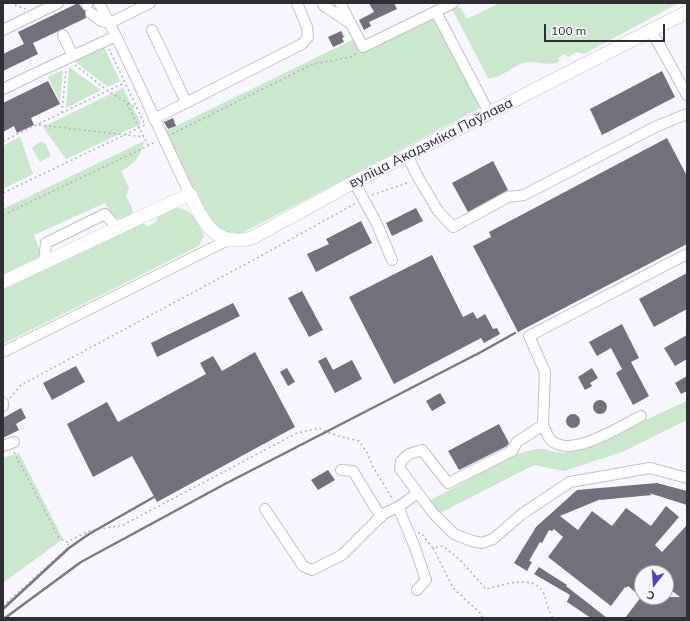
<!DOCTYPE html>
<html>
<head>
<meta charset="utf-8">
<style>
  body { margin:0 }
  #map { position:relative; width:690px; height:621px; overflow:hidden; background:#f7f5fd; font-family:Mulish,sans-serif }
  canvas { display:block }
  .frame { position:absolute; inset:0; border:4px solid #2f2e33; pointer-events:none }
  .north { position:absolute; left:634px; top:565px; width:40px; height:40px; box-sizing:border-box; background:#f7f5fd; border:1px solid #a7a5ac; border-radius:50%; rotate:197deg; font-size:11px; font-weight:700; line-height:16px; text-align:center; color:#2f2e33 }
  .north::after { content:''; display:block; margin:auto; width:14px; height:18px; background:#4c45bc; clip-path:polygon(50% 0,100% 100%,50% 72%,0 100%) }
  .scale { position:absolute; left:544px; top:24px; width:121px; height:18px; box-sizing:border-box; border:2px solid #2f2e33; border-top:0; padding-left:5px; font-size:12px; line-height:14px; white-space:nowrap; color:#2f2e33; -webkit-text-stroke:3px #f7f5fd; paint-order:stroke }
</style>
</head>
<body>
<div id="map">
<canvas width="690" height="621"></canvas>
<div class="frame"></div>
<div class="north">С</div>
<div class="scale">100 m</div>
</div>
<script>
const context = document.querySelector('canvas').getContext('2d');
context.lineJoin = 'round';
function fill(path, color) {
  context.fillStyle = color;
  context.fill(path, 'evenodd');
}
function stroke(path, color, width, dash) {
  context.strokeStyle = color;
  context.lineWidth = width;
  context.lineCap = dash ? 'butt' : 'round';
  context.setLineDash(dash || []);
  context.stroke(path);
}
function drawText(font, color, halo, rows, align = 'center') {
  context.font = font + ' Mulish,sans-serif';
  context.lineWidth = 4;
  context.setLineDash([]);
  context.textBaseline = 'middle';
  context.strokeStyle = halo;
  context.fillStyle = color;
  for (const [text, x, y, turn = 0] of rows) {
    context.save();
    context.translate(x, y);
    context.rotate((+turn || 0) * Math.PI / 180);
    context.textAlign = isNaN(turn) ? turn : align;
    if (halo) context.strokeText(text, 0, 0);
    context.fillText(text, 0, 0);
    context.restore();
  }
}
const green = new Path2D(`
  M500,3H679L584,54L577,52L568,57L565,54L558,58L560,61C549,68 534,59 523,63C511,67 501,79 488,78L452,9L455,7L461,8L467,19Z
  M433,19L435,20L479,105L478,109L242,233L232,235L219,229L206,213L166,131L354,39L362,53Z
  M104,47L120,81L108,87L74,61Z
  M69,67L101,90L66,108Z
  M63,70L60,101V102L48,77Z
  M123,88L141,124L66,159L43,127Z
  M20,137L33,174L3,189V146Z
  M144,141C142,155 134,165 121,171L129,188L126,196L133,210L132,214C114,224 115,217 105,203L34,235L40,252L38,258L3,275V209Z
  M42,142L45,143L51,156L40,162L32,148L38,143Z
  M178,208C193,210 199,223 204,236L199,246L3,344V288L143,222L147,227L156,222L158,216L173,209Z
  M687,401V420L622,452L564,471L534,465L442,512L436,511L429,501L513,455L536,449H545L554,452L563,453L583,448L613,435Z
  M19,453L63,539L3,583V458Z`);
const building = new Path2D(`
  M78,3L85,11L86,18L33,43L38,54L3,71V54L24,44L18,32Z
  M369,3H394L397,9L369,22L371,26L364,30L359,20L374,12Z
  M341,31L344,37L342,38L344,42L333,47L328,37Z
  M662,71L675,97L602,135L590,109Z
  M48,81L60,104L31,118L34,125L17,133L14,126L3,132V103Z
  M173,118L176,126L168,129L164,122Z
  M667,138L687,176V244L518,332L473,246L491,237L489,232Z
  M493,161L508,190L468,212L452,183Z
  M416,208L423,221L392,236L386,223Z
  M361,221L372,243L316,272L307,254L329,244L326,239Z
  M432,255L463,317L473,312L477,319L485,314L493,329L497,328L500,334L484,343L481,338L394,384L349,297Z
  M687,273V309L654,327L639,299Z
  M302,291L323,330L309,337L288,298Z
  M233,303L240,316L157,357L151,343Z
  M622,324L639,358L631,362L649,396L633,405L616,373L622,369L611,348L597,356L589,342Z
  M687,335V359L675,366L664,348Z
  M255,352L295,427L157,502L132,456L93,477L67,424L107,402L118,422L206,374L200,363L213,356L222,371Z
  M326,357L333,370L352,360L362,379L335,393L318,361Z
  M76,366L85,382L52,400L43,383Z
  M287,368L295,382L288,386L280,372Z
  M592,368L598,378L590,383L592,386L585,390L578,377Z
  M687,376V391L681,394L675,383Z
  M440,393L446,403L432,411L426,401Z
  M593 407a7 7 0 1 1 14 0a7 7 0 1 1-14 0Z
  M21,408L26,418L16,424L19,430L3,438V418Z
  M566 421a7 7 0 1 1 14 0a7 7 0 1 1-14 0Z
  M499,424L509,443L507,446L459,470L448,451Z
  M328,470L335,480L318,490L311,480Z
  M657,483L687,491V505L649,493L652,495L600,500L601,499L560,516L578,530L592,511L612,526L626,508L651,526L666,506L679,517L655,545L662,552L687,525V618H625L641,597L628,586L626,588L625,587L611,606L548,557L563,537L554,529L552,531L549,530L542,543L540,542L529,561L532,562L527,571L514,563L536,527L577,490ZM642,573H666V586L680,597H642Z
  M539,567L567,585L566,586L607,618H591L567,602L570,595L534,574Z`);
const path = new Path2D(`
  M10,3L26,9
  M75,65L108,91L126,102L148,145
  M128,103L136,108
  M62,113L66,69
  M39,125L144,137
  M172,134L313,64L352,57L357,52
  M3,141L124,83
  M3,193L145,125L109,49
  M372,195L410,182
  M3,215L156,142
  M10,398L21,385L257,258L356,203
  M14,452L59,538L67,542L89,531L123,525L297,433L320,428C332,436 345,437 359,441L368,454L372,465L393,500
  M418,533H421L433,548L443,546L460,560L486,589C504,585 534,573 544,594C547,602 548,611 553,618
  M433,548L453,588L480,613L483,618
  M3,606L69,547L67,542`);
const minor = new Path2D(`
  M87,3V5
  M99,3C132,65 159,131 190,194
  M323,3L324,6L350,23
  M340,3L363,47L453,3
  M436,12L489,113
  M91,13L101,21L110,23L150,3
  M3,30L58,3
  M152,30L186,102
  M651,30L687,95
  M63,35L73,56
  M38,72L116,36
  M3,89L34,74
  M154,119L302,44L308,37L307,27L297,3
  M407,155L419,179L438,211L453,227L508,197L524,195L657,126L687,114
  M354,182L376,222L392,260
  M44,262L46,243L105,214L118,229
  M3,352L228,240
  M3,403V406
  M641,416C621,426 572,458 552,441C548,438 545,429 543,425L517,442L512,451L448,483L422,450L409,454L401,461L400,469L433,513L454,534L472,541L482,543L493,539L522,514L570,482L650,468L687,478
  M543,425L545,372L529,336L687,254
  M3,446L14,442
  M341,470L353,471L381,517
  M398,507L414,545L426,580L417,590
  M265,509L303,566L312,570L342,555L383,514L398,507L418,493`);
const major = new Path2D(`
  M3,282L190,194C203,223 216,248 252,238L354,182L687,12`);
const rail = new Path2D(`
  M3,609L69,548L89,534L154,497
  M5,618L81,562L223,485L481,352L515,333`);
const streetNames = [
  ["вуліца Акадэміка Паўлава",431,143,-27]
];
fill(green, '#cae8cb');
fill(building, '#73707c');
stroke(minor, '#c3c0cd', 12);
stroke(major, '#c3c0cd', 14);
stroke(path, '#b5b4bb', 1.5, [2, 3]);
stroke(minor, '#fff', 10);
stroke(major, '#fff', 13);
stroke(rail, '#7b797f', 2.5);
drawText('14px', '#2f2e33', '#f7f5fd', streetNames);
</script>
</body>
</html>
